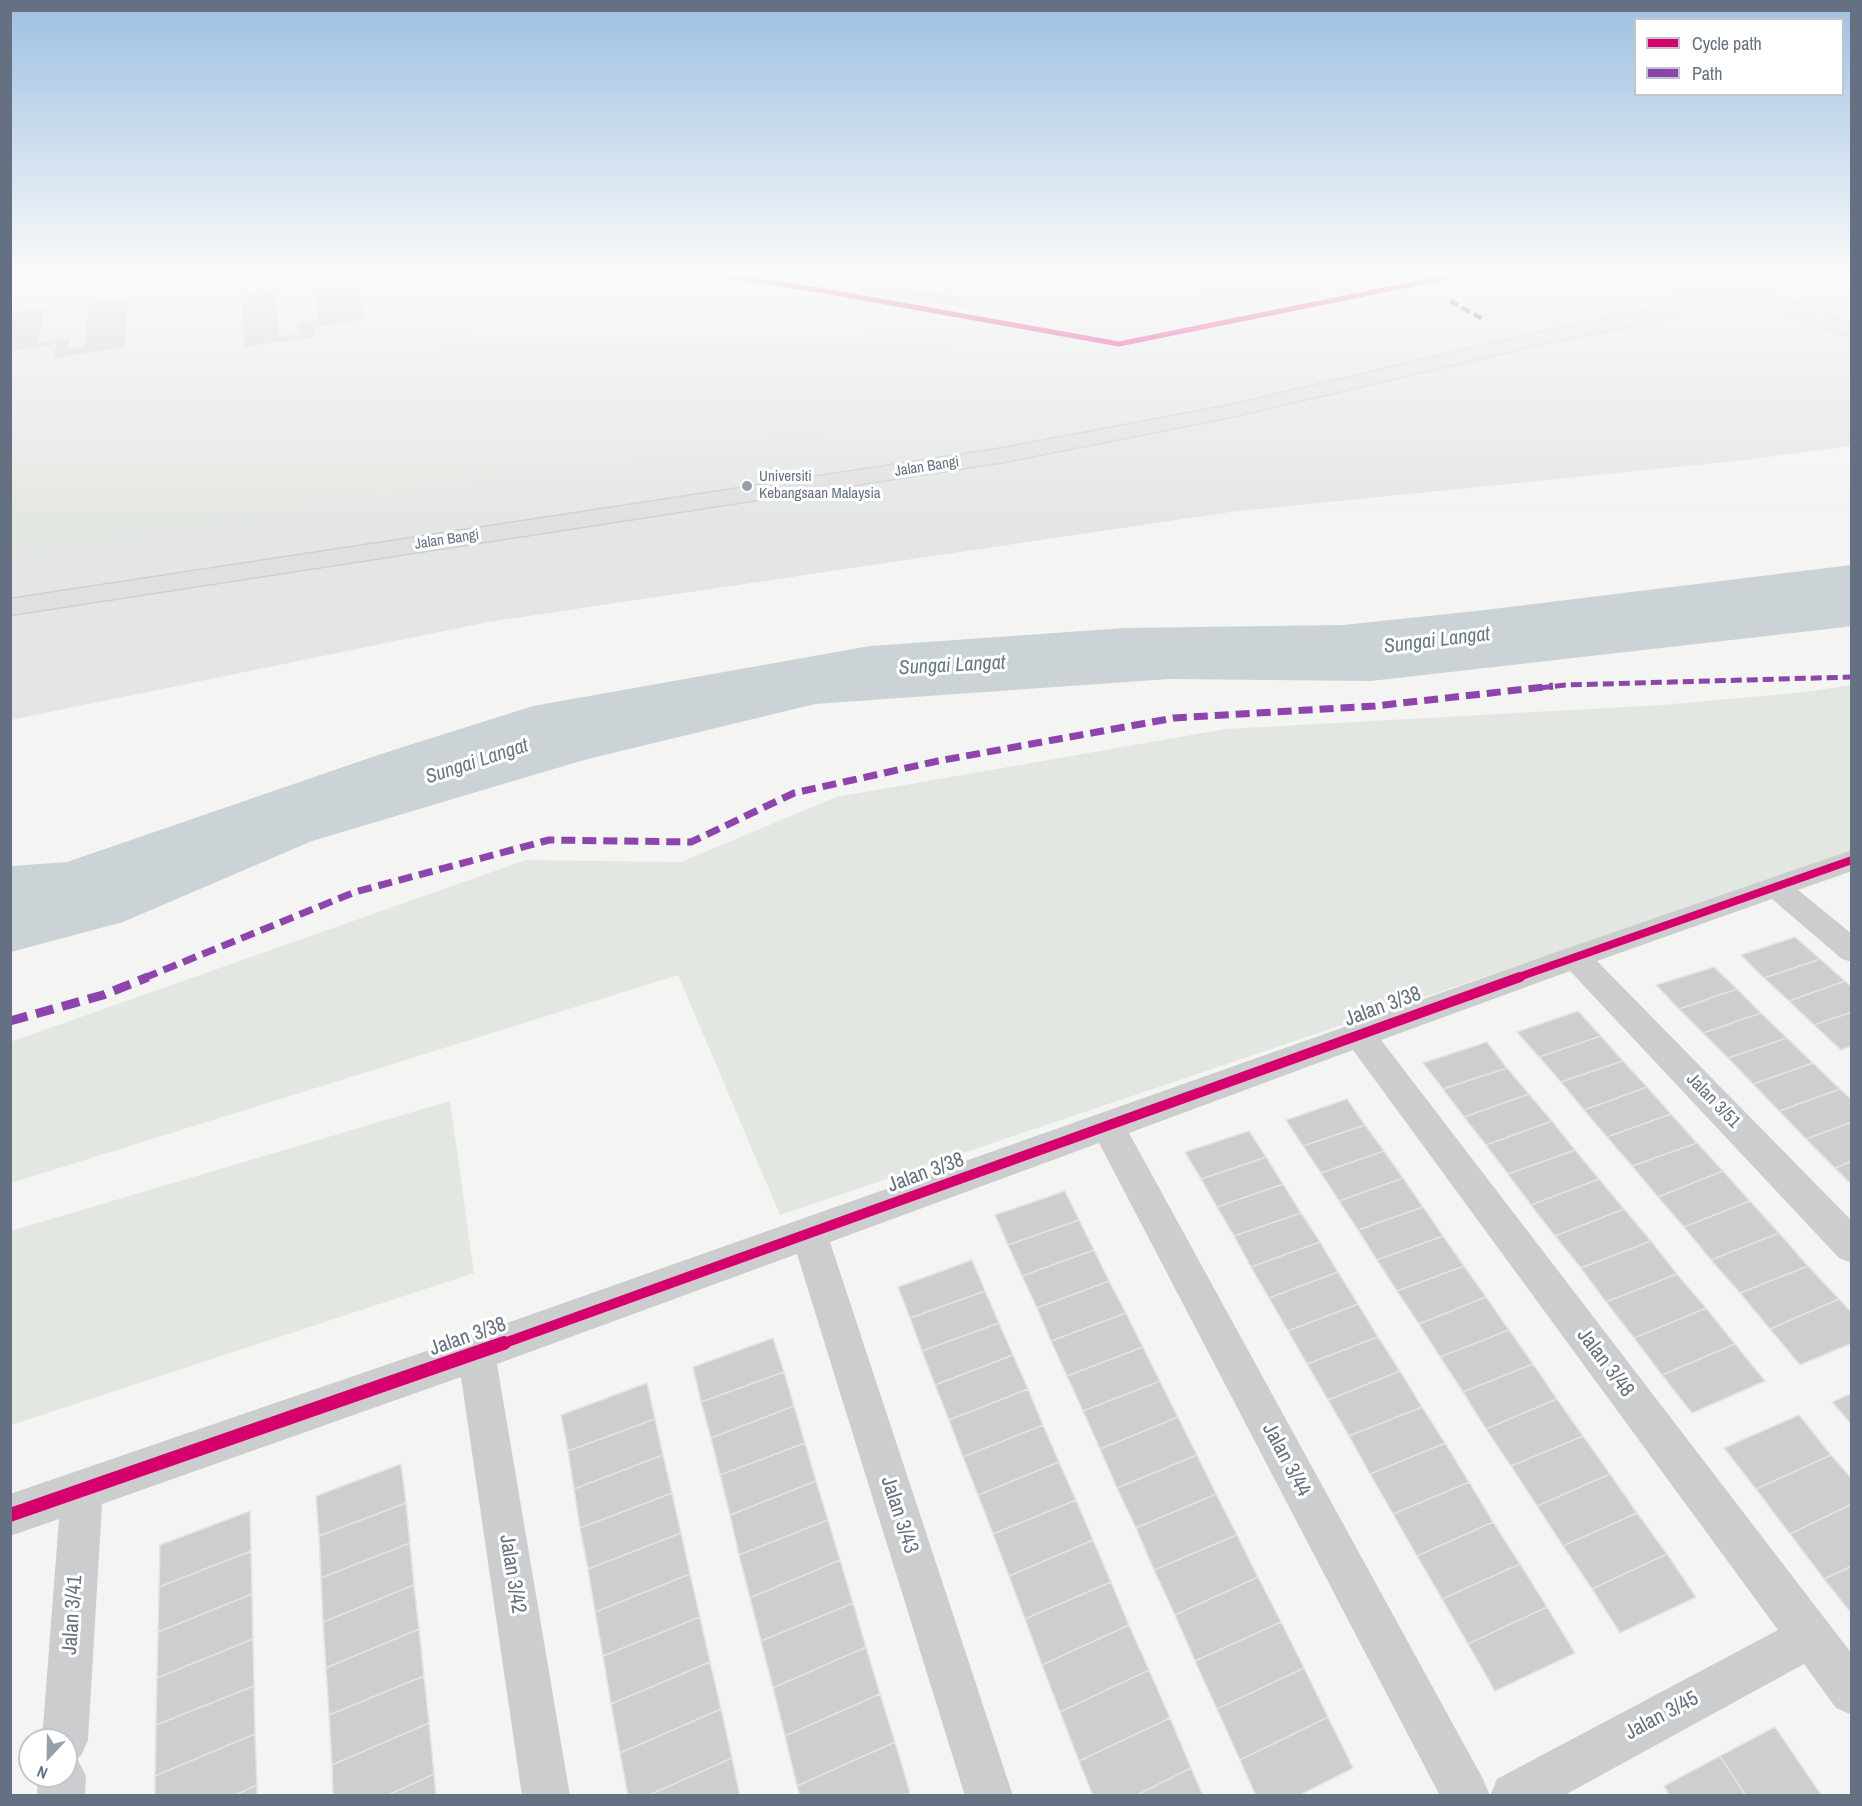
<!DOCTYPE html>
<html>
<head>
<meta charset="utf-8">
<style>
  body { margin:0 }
  #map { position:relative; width:1862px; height:1806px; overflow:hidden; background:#f4f4f3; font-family:"Archivo Narrow",sans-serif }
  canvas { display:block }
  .frame { position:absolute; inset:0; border:12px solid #657182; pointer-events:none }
  .legend { position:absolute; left:1634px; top:18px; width:210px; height:78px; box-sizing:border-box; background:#fff; border:2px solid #c1c6cd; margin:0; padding:8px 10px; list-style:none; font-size:18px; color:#657182 }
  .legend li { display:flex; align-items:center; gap:12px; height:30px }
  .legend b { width:30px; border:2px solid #c1c6cd }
  .north { position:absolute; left:18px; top:1728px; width:60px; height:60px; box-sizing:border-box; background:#fff; border:2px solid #c1c6cd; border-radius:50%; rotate:202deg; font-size:16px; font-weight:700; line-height:24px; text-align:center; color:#657182 }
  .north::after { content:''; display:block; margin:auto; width:21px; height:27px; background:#979faa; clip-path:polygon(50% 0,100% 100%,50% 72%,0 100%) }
</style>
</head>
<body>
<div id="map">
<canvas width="1862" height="1806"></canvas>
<div class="frame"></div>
<ul class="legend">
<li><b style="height:8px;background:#d6006c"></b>Cycle path</li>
<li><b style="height:8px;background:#8e44ad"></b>Path</li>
</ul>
<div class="north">N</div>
</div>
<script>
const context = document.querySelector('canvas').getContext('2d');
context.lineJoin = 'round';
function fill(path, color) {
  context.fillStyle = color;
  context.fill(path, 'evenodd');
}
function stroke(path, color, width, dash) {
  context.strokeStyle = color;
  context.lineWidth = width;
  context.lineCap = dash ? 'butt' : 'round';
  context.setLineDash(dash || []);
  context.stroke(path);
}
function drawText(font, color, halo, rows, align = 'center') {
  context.font = font + ' "Archivo Narrow",sans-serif';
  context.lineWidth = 6;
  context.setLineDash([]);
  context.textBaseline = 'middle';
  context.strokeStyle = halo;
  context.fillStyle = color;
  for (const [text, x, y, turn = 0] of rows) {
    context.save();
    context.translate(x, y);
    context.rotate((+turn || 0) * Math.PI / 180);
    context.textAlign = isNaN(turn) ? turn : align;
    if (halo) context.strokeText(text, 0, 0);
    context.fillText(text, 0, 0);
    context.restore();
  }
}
const built = new Path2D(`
  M11,275H1851V446L1737,461L1230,512L488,622L11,720Z`);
const green = new Path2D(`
  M563,283L990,358L935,418L549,468L11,553V399L77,391L122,394L269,388L349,381L419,358L498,323Z
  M1851,685V853L780,1215L678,975L11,1183L10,1042L526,860L681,862L836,797L1226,729L1662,705L1806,692Z
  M450,1101L474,1273L11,1425V1231Z`);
const water = new Path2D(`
  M1851,565V626L1837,628L1371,681L1169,679L815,704L584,760L312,841L123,922L11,952V866L67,862L381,754L533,706L870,646L1125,628L1343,625L1485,610Z`);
const building = new Path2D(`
  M311,275H355L365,320L315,328L317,337L244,348L241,295L275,290L280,336L299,334L298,322L318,319Z
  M923,275H995L1009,277L1000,287Z
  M1198,275H1387H1384L1398,283L1348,293L1337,286L1255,303L1234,289L1205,295L1180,278Z
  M843,278L975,298L966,309L832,288Z
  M128,298L125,348L53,359L55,345L10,352V312L45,307L39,342L70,337L69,348L84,346L88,303Z
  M1795,937L1820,959L1764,978L1741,955Z
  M1820,959L1845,981L1789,1001L1764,978Z
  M1714,967L1737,989L1679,1009L1656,985Z
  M1845,981L1852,987V1012L1814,1025L1789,1001Z
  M1737,989L1761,1013L1703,1033L1679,1009Z
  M1578,1011L1601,1036L1539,1057L1517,1032Z
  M1852,1012V1046L1841,1050L1814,1025Z
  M1761,1013L1787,1038L1728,1058L1703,1033Z
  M1601,1036L1623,1061L1561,1082L1539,1057Z
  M1787,1038L1813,1063L1753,1084L1728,1058Z
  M1487,1042L1507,1068L1443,1089L1423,1063Z
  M1623,1061L1647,1087L1584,1110L1561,1082Z
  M1813,1063L1840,1089L1779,1111L1753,1084Z
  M1507,1068L1529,1094L1464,1117L1443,1089Z
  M1647,1087L1671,1114L1607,1137L1584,1110Z
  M1840,1089L1852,1100V1122L1806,1139L1779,1111Z
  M1529,1094L1552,1121L1486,1145L1464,1117Z
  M1347,1099L1365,1125L1303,1146L1286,1120Z
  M1671,1114L1697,1143L1632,1166L1607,1137Z
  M1552,1121L1575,1150L1508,1174L1486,1145Z
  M1852,1122V1161L1835,1168L1806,1139Z
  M1365,1125L1384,1151L1321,1173L1303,1146Z
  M1249,1131L1266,1157L1201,1179L1185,1152Z
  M1697,1143L1723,1171L1658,1197L1632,1166Z
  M1575,1150L1599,1179L1531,1205L1508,1174Z
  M1384,1151L1403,1178L1339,1201L1321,1173Z
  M1266,1157L1283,1184L1217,1207L1201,1179Z
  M1852,1161V1185L1835,1168Z
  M1723,1171L1750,1201L1684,1227L1658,1197Z
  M1403,1178L1423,1207L1358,1230L1339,1201Z
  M1599,1179L1624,1209L1555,1236L1531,1205Z
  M1283,1184L1301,1213L1234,1236L1217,1207Z
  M1065,1191L1079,1220L1008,1245L995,1215Z
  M1750,1201L1779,1233L1711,1260L1684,1227Z
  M1423,1207L1443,1236L1377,1260L1358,1230Z
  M1624,1209L1651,1241L1581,1268L1555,1236Z
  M1301,1213L1320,1242L1251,1267L1234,1236Z
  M1079,1220L1094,1250L1022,1276L1008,1245Z
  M1779,1233L1808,1266L1740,1293L1711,1260Z
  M1443,1236L1464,1266L1397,1291L1377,1260Z
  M1651,1241L1677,1274L1606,1302L1581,1268Z
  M1320,1242L1338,1272L1269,1298L1251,1267Z
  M1094,1250L1109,1281L1037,1308L1022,1276Z
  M972,1260L985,1291L910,1318L898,1287Z
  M1464,1266L1486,1297L1419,1324L1397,1291Z
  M1808,1266L1839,1299L1770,1329L1740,1293Z
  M1338,1272L1358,1304L1288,1331L1269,1298Z
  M1677,1274L1706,1308L1634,1338L1606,1302Z
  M1109,1281L1126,1313L1051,1341L1037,1308Z
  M985,1291L999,1323L922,1351L910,1318Z
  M1486,1297L1509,1330L1440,1357L1419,1324Z
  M1839,1299L1852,1313V1343L1800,1365L1770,1329Z
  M1358,1304L1378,1337L1307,1364L1288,1331Z
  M1706,1308L1735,1344L1662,1375L1634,1338Z
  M1126,1313L1143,1347L1067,1376L1051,1341Z
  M999,1323L1013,1355L935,1385L922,1351Z
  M1509,1330L1533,1364L1463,1392L1440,1357Z
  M1378,1337L1400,1371L1328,1400L1307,1364Z
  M773,1338L784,1372L701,1402L693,1367Z
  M1735,1344L1765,1381L1692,1413L1662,1375Z
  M1143,1347L1160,1381L1083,1411L1067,1376Z
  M1013,1355L1028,1389L949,1420L935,1385Z
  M1533,1364L1557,1399L1486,1429L1463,1392Z
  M1400,1371L1422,1407L1349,1436L1328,1400Z
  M784,1372L794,1406L711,1438L701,1402Z
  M1160,1381L1178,1417L1100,1449L1083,1411Z
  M647,1383L655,1419L568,1451L561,1415Z
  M1028,1389L1043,1425L963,1457L949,1420Z
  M1852,1393V1425L1832,1402Z
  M1557,1399L1583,1436L1511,1466L1486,1429Z
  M794,1406L805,1443L720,1475L711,1438Z
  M1422,1407L1445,1443L1370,1474L1349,1436Z
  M1799,1415L1831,1455L1756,1489L1724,1448Z
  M1178,1417L1197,1455L1117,1488L1100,1449Z
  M655,1419L663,1455L574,1489L568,1451Z
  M1043,1425L1059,1462L978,1495L963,1457Z
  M1583,1436L1610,1474L1537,1506L1511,1466Z
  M805,1443L816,1481L730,1515L720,1475Z
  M1445,1443L1469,1482L1393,1514L1370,1474Z
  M663,1455L672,1493L580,1528L574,1489Z
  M1197,1455L1216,1494L1136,1528L1117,1488Z
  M1831,1455L1852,1479V1504L1790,1534L1756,1489Z
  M1059,1462L1076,1500L993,1534L978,1495Z
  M401,1464L406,1503L319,1536L316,1496Z
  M1610,1474L1637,1513L1563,1546L1537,1506Z
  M816,1481L828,1520L739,1555L730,1515Z
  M1469,1482L1493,1522L1417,1556L1393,1514Z
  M672,1493L681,1533L588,1569L580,1528Z
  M1216,1494L1237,1535L1154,1570L1136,1528Z
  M1076,1500L1093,1540L1009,1576L993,1534Z
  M406,1503L410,1543L321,1578L319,1536Z
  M1852,1504V1566L1824,1579L1790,1534Z
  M250,1511L251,1551L159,1587L160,1545Z
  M1637,1513L1667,1554L1592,1589L1563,1546Z
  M828,1520L840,1560L750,1598L739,1555Z
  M1493,1522L1520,1564L1442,1599L1417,1556Z
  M681,1533L690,1574L595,1612L588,1569Z
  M1237,1535L1258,1577L1175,1615L1154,1570Z
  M1093,1540L1111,1582L1025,1619L1009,1576Z
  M410,1543L414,1585L323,1622L321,1578Z
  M251,1551L252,1594L158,1632L159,1587Z
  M1667,1554L1696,1597L1620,1633L1592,1589Z
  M840,1560L853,1603L761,1641L750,1598Z
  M1520,1564L1547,1607L1468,1644L1442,1599Z
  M1852,1566V1614L1824,1579Z
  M690,1574L700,1617L603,1656L595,1612Z
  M1258,1577L1281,1622L1195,1661L1175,1615Z
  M1111,1582L1129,1625L1042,1665L1025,1619Z
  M414,1585L419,1629L326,1668L323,1622Z
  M252,1594L253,1639L157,1678L158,1632Z
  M853,1603L866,1647L773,1688L761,1641Z
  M1547,1607L1575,1653L1495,1691L1468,1644Z
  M700,1617L710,1662L611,1704L603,1656Z
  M1281,1622L1304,1668L1217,1709L1195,1661Z
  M1129,1625L1149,1670L1060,1712L1042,1665Z
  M419,1629L424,1676L329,1715L326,1668Z
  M253,1639L254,1686L156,1725L157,1678Z
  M866,1647L880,1694L785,1736L773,1688Z
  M710,1662L721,1709L620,1753L611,1704Z
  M1304,1668L1328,1717L1240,1760L1217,1709Z
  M1149,1670L1170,1718L1079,1761L1060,1712Z
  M424,1676L429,1723L332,1765L329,1715Z
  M254,1686L255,1734L155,1776L156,1725Z
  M880,1694L895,1742L797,1786L785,1736Z
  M721,1709L732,1758L647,1796H628L620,1753Z
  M1328,1717L1353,1768L1298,1796H1256L1240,1760Z
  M1170,1718L1191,1768L1135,1796H1093L1079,1761Z
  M429,1723L434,1774L386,1796H333L332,1765Z
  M1775,1727L1822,1796H1746L1720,1756Z
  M255,1734L257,1785L233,1796H155V1776Z
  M895,1742L910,1793L904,1796H800L797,1786Z
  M1720,1756L1746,1796H1670L1664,1786Z
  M732,1758L740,1796H647Z
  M1191,1768L1203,1796H1135Z
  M434,1774L436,1796H386Z
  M257,1785V1796H233Z`);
const street = new Path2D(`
  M1698,275H1717L1731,282L1723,287L1700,278Z
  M1852,850V871L1798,890L1852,934V962L1842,959L1772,899L1597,961L1852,1221V1263L1839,1258L1570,971L1381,1040L1852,1654V1715L1836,1708L1804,1664L1563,1796H1490L1497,1779L1778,1630L1353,1050L1129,1133L1483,1779L1490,1796H1440L1099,1143L830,1242L1013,1796H965L797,1254L497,1364L570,1796H522L461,1377L102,1504L88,1740L81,1756L77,1758L86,1776L85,1796H37L38,1776H66V1740H42L59,1519L10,1536V1494L476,1334L1565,949Z`);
const secondary = new Path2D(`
  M1723,277L1852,324V337L1717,286L1714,282L1717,278Z`);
const primary = new Path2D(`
  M1686,275H1703L1699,284L1687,296H1675L1672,292Z
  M1780,275H1806L1803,279L1747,295L1764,297L1820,312L1822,316L1820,320L1813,322L1763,307L1723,302L1650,322L1533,346L1231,417L1004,462L10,615V599L1004,448L1231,405L1533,334L1650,310Z`);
const quietFar3 = new Path2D(`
  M1450,301L1485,320`);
const quietFar2 = new Path2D(`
  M1539,688L1565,685L1852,677`);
const quietFar1 = new Path2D(`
  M144,978L355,892L549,840L691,842L794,793L938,761L1174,718L1375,706L1553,686`);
const quiet = new Path2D(`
  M10,1021L103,995L148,977`);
const cyclewayFar3 = new Path2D(`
  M722,275L819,290L1119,344L1457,275`);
const cyclewayFar2 = new Path2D(`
  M1516,978L1852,860`);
const cyclewayFar1 = new Path2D(`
  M499,1345L1520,977`);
const cycleway = new Path2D(`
  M10,1515L504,1343`);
const markers = [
  [747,486,6,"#979faa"]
];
const farStreetnames = [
  ["Jalan Bangi",927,467,-9],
  ["Jalan Bangi",447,540,-9]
];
const farPoinames = [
  ["Universiti",759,477],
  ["Kebangsaan Malaysia",759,494]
];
const streetNames = [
  ["Jalan 3/51",1713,1101,46]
];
const waterNames = [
  ["Sungai Langat",1437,641,-7],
  ["Sungai Langat",952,666,-3],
  ["Sungai Langat",477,762,-18]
];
const nearStreetnames = [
  ["Jalan 3/38",1383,1007,-20],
  ["Jalan 3/38",926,1173,-20],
  ["Jalan 3/38",468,1337,-19],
  ["Jalan 3/48",1605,1363,53],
  ["Jalan 3/44",1286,1460,62],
  ["Jalan 3/43",899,1515,72],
  ["Jalan 3/42",512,1574,81],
  ["Jalan 3/41",73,1615,-86],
  ["Jalan 3/45",1662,1716,-28]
];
fill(built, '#e4e5e5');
fill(green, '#e3e7e1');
fill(water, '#ccd3d6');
fill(building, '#cdcfcf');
stroke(building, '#e4e4e2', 1.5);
stroke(secondary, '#d0d0d1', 3);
stroke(primary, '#d0d1d1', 3);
fill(street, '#cccdce');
fill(secondary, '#e0e0e1');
fill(primary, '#e0e0e1');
stroke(quietFar3, '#8e44ad', 4.5, [9, 4.5]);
stroke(quietFar2, '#8e44ad', 5, [11, 5]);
stroke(quietFar1, '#8e44ad', 7, [14, 7]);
stroke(quiet, '#8e44ad', 9, [18, 9]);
stroke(cyclewayFar3, '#d6006c', 5);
stroke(cyclewayFar2, '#d6006c', 8);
stroke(cyclewayFar1, '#d6006c', 10);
stroke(cycleway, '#d6006c', 14);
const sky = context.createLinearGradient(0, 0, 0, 527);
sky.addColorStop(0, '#9dc0e1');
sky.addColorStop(0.52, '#fafafa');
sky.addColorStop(1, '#fafafa00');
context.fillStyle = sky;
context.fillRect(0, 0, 1862, 527);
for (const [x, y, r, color] of markers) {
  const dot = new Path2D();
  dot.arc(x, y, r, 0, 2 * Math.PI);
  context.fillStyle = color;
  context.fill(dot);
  stroke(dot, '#fff', 2);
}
drawText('15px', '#657182', '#fff', farStreetnames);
drawText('15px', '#657182', '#fff', farPoinames, 'left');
drawText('18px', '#657182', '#fff', streetNames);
drawText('italic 20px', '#657986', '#fff', waterNames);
drawText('21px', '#657182', '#fff', nearStreetnames);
</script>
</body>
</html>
